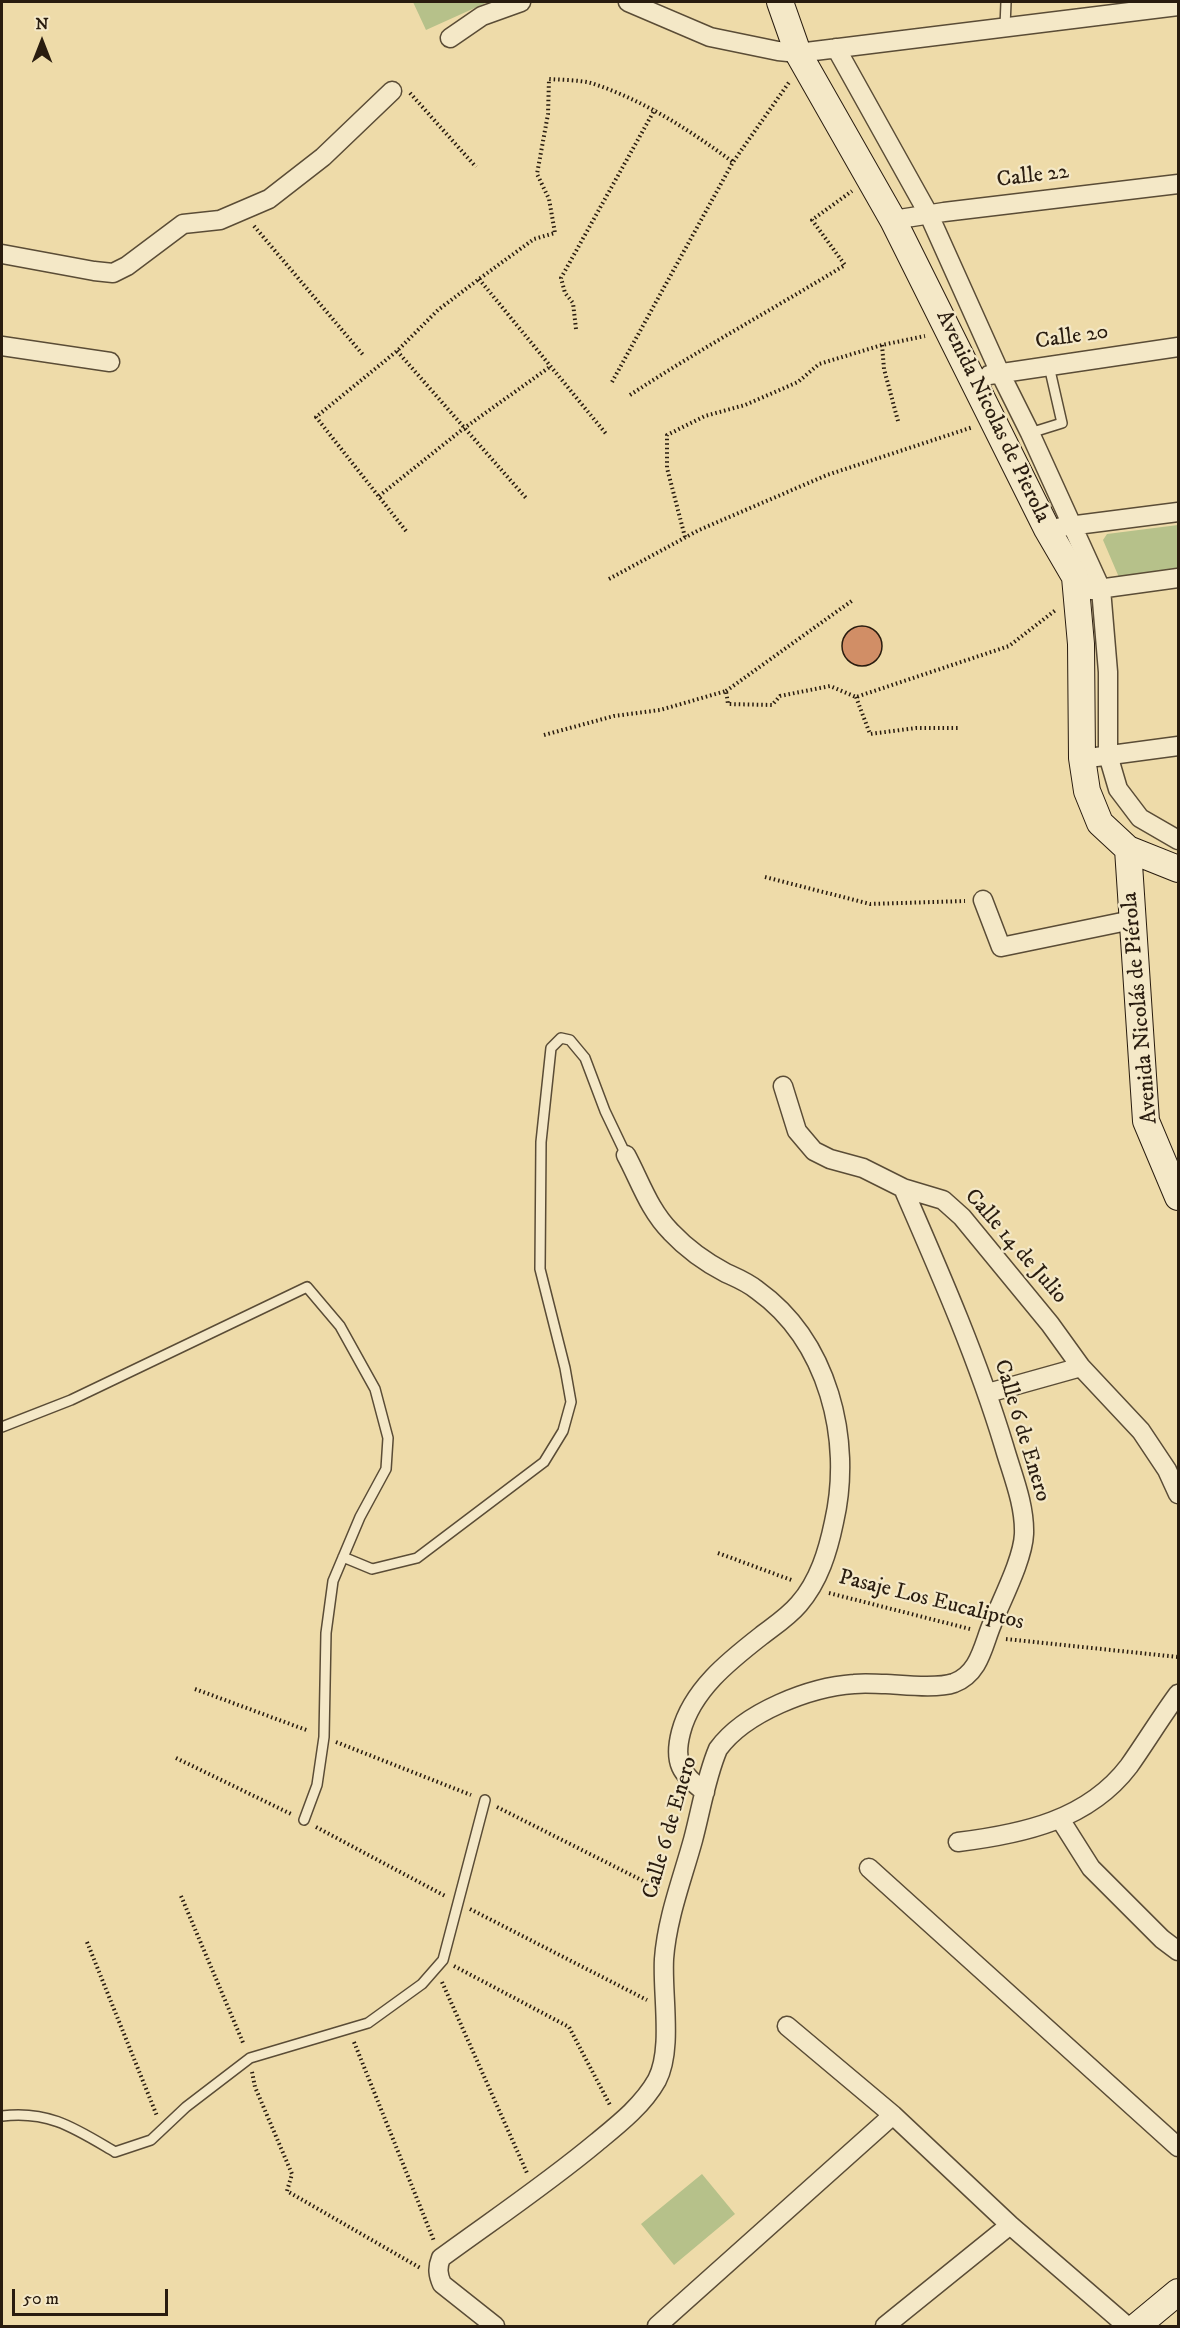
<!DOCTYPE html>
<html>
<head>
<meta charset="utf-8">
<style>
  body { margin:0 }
  #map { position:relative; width:1180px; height:2328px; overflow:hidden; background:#eedba9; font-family:"IM FELL DW Pica",serif }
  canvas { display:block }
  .frame { position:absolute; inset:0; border:3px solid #291c0f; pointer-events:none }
  .north { position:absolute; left:12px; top:12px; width:60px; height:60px; -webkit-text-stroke:4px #f4e8c7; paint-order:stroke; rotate:0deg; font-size:16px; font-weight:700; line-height:24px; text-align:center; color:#291c0f }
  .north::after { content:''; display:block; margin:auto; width:21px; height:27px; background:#291c0f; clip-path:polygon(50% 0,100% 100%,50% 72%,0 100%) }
  .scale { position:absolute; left:12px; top:2289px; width:156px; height:27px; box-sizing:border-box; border:3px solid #291c0f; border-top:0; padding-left:8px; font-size:18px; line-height:21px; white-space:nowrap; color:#291c0f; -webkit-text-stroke:4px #f4e8c7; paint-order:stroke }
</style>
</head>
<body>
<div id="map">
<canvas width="1180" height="2328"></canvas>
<div class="frame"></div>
<div class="north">N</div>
<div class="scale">50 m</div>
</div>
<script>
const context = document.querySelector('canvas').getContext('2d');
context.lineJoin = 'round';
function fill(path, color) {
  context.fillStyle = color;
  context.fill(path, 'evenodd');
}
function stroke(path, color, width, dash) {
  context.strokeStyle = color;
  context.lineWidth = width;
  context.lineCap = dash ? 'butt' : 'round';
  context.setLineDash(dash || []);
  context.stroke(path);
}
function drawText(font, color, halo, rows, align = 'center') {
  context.font = font + ' "IM FELL DW Pica",serif';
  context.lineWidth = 4.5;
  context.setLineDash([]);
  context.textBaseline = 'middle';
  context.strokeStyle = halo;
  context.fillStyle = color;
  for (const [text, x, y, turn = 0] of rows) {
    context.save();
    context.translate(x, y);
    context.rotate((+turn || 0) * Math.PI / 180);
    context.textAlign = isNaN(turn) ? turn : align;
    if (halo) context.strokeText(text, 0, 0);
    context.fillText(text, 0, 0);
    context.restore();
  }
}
const green = new Path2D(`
  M413,2H488L426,30Z
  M1178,525V576L1121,582L1103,540L1107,534Z
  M702,2174L735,2214L674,2265L641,2224Z`);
const building = new Path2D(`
  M842 646a20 20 0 1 1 40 0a20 20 0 1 1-40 0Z`);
const path = new Path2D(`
  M410,93L476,167
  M254,226L364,356
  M479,279L607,435
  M576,329L573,303L565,293L561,278L655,109
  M882,345L884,369L898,421
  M397,351L526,498
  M612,382L733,162L790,81
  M630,395C700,349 773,309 845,265L812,220L852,191
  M379,496L463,429L551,366
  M406,531L316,417L397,351L438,310L479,279L534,239L555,233L549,199L537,174L548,114L549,79C563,80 579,80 591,83C644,100 689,130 733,162
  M685,537L667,468V435L705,416L745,405L798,382L819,364L882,345L925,336
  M609,579L699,530L827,475L973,427
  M726,691L853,600
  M856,697L870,734L916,728H959
  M544,735L614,716L660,710L726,691L728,704L772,705L780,696L830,686L856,697L1009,646L1057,609
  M765,877L870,904L965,901
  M718,1553L794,1581
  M829,1593L970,1629
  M1006,1639L1178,1657
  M195,1689L309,1731
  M336,1742L471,1795
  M176,1758L291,1814
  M497,1807L659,1889
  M316,1827L447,1897
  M181,1896L244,2045
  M470,1909L647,2000
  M87,1942L157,2116
  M454,1966L569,2027L611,2107
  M442,1982L527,2173
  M354,2042L434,2241
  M252,2072L255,2087L292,2174L287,2191L422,2269`);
const lane = new Path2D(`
  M1005,27L1006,2
  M1030,433L1062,423L1049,366
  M2,1427L71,1400L307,1287L340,1326L375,1389L388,1438L386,1469L360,1517L333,1581L326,1633L324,1737L317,1785L304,1820
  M343,1557L372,1569L417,1558L544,1462L563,1431L571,1402L565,1368L540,1269L541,1142L551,1048L561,1038L570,1040L585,1058L605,1111L626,1155
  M2,2116C49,2110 76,2129 115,2152L151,2140L186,2107L250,2058L368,2023L422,1984L443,1960L485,1800`);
const street = new Path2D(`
  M628,2L710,37L778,51L798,53L1178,6
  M450,38L482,16L521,2
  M836,48L929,215L1000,373L1030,433L1101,589L1108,672V755L1118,789L1140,818L1178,840
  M893,220L944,212L1178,184
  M2,254L94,271L113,273L127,266L183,224L220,220L269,199L323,157L392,91
  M2,346L110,362
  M989,375L1178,347
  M1061,527L1178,512
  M1091,590L1178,578
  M1096,757L1178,746
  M983,900L1001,947L1132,920
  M783,1086L797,1131L814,1151L830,1159L863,1168L903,1188L943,1200L962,1217L1050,1324L1081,1367L1141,1431L1167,1470L1178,1494
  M626,1155C640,1181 649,1210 671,1232C687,1249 705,1262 726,1273C737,1278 747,1282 757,1290C828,1341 853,1439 834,1522C828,1551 819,1581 799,1604C788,1617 774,1626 761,1636C729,1661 692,1690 681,1732C673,1763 681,1774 705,1792
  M988,1393L1081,1367
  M1060,1819L1091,1868L1162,1939L1178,1951
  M958,1842C1023,1834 1088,1820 1129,1766C1146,1742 1161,1717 1178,1694
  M869,1868L1178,2147
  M787,2026L893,2115
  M495,2326L442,2284C438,2275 437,2268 441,2258C493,2220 548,2183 597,2142C619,2124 643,2105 657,2080C673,2049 662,1995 664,1959C667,1918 682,1880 693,1840C701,1810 706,1777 718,1749C745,1712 810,1687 854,1684C865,1683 876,1684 886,1684C905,1685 937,1689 954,1683C980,1673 983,1645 992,1624C1002,1599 1023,1559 1024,1534C1025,1504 1012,1474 1004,1446C977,1357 940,1273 903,1188
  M657,2326L893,2115L1010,2225L1127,2326
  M885,2326L1010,2225`);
const secondary = new Path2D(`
  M780,2L798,53L893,220L1047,529L1075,577L1081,644L1082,758L1087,791L1100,823L1128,849L1178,869
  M1128,849L1146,1121L1178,1197
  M1137,2326L1178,2292`);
const streetNames = [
  ["Calle 22",1033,177,-7],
  ["Calle 20",1072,338,-8],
  ["Avenida Nicolas de Pierola",992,417,64],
  ["Avenida Nicolás de Piérola",1141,1008,-95],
  ["Calle 14 de Julio",1015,1247,49],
  ["Calle 6 de Enero",1021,1431,73],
  ["Pasaje Los Eucaliptos",931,1601,14],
  ["Calle 6 de Enero",671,1828,-74]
];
fill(green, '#b6c18a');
fill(building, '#d18e66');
stroke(building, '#291c0f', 1.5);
stroke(lane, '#5a4c36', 12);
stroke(street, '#5a4c36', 21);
stroke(secondary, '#291c0f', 28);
stroke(path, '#291c0f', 4, [1.5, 3]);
stroke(lane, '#f4e8c7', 9);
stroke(street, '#f4e8c7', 18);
stroke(secondary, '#f4e8c7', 26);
drawText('22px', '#291c0f', '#f4e8c7', streetNames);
</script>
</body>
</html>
